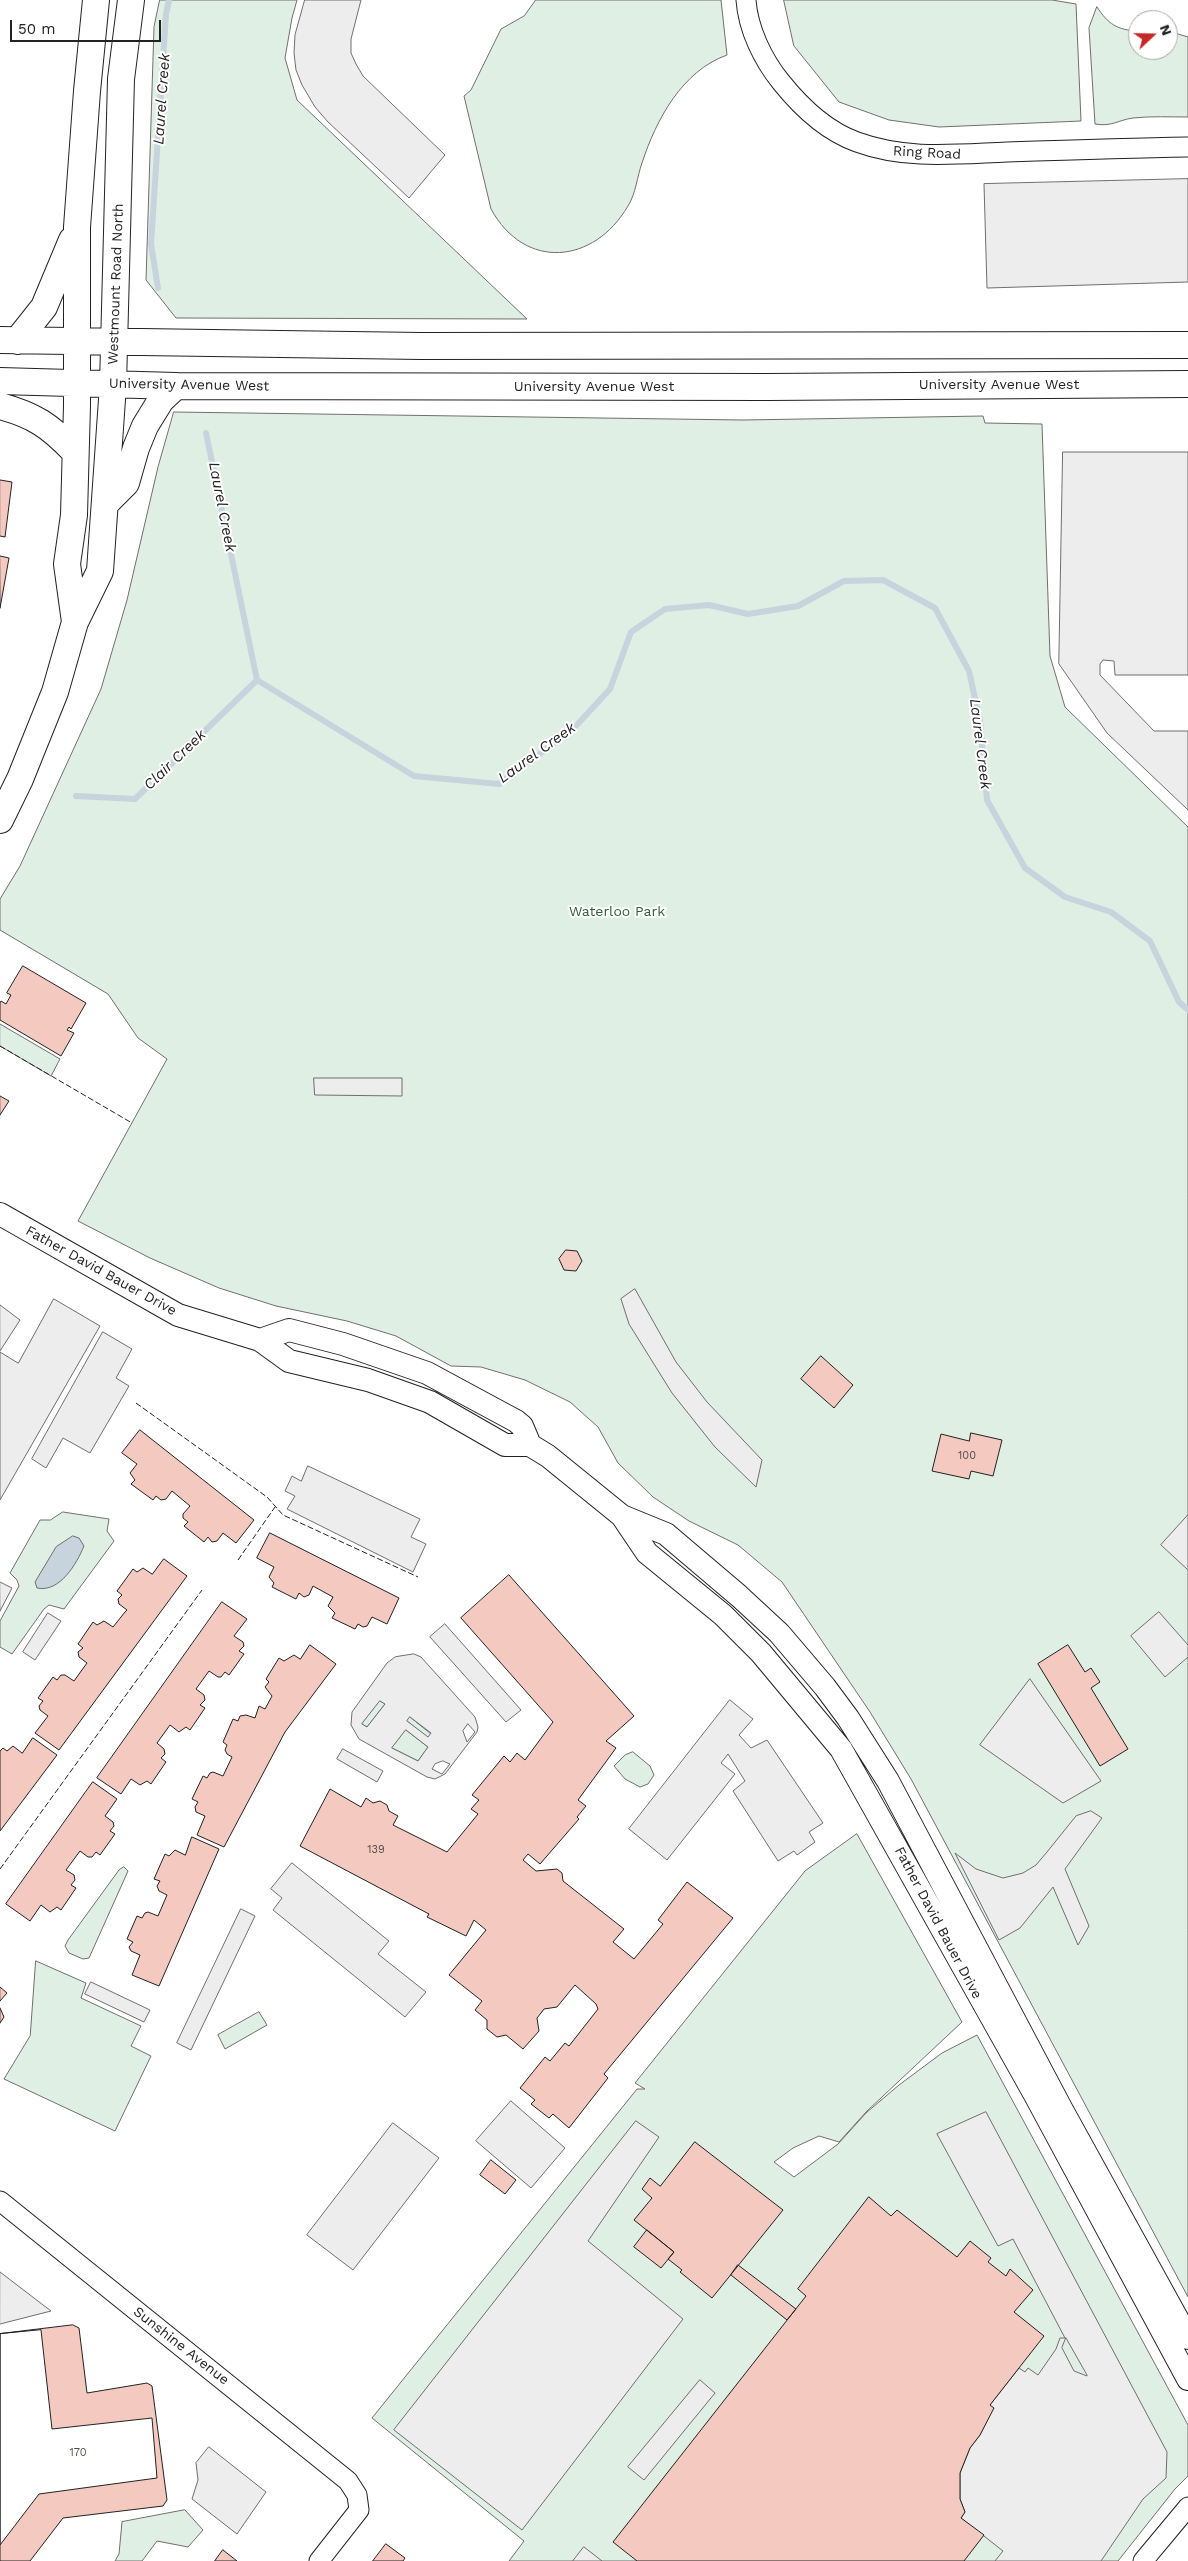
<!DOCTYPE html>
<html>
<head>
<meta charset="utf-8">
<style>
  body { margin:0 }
  #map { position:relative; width:1188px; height:2561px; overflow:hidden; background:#fff; font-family:"Work Sans",sans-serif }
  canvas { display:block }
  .north { position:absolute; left:1128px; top:10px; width:50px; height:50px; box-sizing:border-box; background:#fff; border:1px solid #a7a7a7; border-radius:50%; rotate:69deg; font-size:14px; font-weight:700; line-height:20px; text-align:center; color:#222 }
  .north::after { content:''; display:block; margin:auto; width:18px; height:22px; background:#c62828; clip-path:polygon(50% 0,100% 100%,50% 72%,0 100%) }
  .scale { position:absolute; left:10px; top:20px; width:151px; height:22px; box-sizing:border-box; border:2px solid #222; border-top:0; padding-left:6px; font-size:15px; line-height:18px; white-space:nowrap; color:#222; -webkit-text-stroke:4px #fff; paint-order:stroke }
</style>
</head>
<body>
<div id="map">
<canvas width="1188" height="2561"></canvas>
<div class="north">N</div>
<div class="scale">50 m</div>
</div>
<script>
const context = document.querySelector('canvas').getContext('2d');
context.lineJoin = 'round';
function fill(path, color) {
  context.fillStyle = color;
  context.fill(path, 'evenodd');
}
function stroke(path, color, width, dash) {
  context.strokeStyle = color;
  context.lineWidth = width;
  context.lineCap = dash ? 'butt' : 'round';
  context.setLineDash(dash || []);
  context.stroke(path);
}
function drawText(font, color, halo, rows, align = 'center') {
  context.font = font + ' "Work Sans",sans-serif';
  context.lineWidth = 4;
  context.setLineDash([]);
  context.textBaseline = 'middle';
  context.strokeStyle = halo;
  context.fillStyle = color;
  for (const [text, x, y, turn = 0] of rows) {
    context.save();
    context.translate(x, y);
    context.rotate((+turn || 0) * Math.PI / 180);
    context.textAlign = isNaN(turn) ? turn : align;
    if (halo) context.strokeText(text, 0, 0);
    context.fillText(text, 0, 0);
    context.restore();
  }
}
const green = new Path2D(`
  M160,0H297L292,18L285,58L297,100L527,319L176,318L146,280L154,27Z
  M536,0H721L727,55C682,71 656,120 642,163C637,177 636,193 628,206C594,264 525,271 491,209L464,96L471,90L501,29L524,16Z
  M784,0H1052L1076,4L1081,121L939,127L889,120L839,102L794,46Z
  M1097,7C1108,24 1117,30 1138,31V50H1168V31L1188,37V117C1170,117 1151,116 1133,118C1118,120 1112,127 1095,124L1089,28Z
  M174,412L743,420L983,416L985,423L1042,424L1050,656L1065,707L1188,827V2297L911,1779L870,1712L782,1582L738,1545L689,1521L653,1497L618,1463L598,1427L570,1402L525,1380L481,1367L451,1366L396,1336L347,1321L276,1306L219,1288L150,1258L78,1221L167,1059L138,1038L108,994L0,930V899L20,866L101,689L127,600L158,467Z
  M0,1024L60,1059L51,1076L0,1046Z
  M63,1512L109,1519L107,1531L114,1541L64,1609L49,1605L44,1609L12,1654L0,1647V1621L19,1586L17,1580L10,1573L40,1520H50Z
  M380,1701L385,1704L367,1727L362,1724Z
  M410,1717L431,1734L428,1738L407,1721Z
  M406,1730L428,1747L418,1761L392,1748Z
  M633,1752L650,1766L654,1775L648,1784L640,1787L625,1779L614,1766L625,1755Z
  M857,1834L962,2022L867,2111L839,2142L819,2136L793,2148L774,2162L794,2177L838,2144L866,2113L899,2085L942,2053L977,2035L1188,2425V2476L1175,2489L1118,2561H509L524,2541L372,2418L637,2089H645L635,2083L805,1871Z
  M124,1867L128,1871L89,1958L83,1959L69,1953L65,1946L68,1940L119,1870Z
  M36,1961L86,1983L81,1998L141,2026L131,2046L151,2056L115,2131L4,2079L30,2036Z
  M259,2012L267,2025L225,2049L218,2035Z
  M185,2510L203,2530L188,2547L157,2541L142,2561H115L119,2554L122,2522Z`);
const parking = new Path2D(`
  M305,0H361L351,39V53L356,64L363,76L445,155L409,198L328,122L315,107L302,85L296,70L294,53L295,35Z
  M1188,179V282L987,288L984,184Z
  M1063,452H1188V675H1115L1114,661L1103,660L1100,664V675L1154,731H1188V810L1107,733L1059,664Z
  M314,1078H402V1096L315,1095Z
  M635,1289L676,1362L707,1402L762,1460L756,1487L715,1447L672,1393L629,1324L621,1299Z
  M54,1299L100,1326L0,1500V1352L18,1363Z
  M0,1305L20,1320L0,1351Z
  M103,1332L132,1349L116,1378L129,1386L90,1453L63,1438L46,1468L32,1459Z
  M308,1466L420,1519L411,1537L426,1544L413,1572L287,1509L295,1496L285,1491L292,1476L301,1481Z
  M1188,1515V1570L1161,1545Z
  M0,1582L12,1588L0,1611Z
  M1159,1612L1188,1645V1657L1165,1677L1131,1636Z
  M48,1613L61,1621L35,1660L23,1652Z
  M445,1624L521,1710L506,1722L430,1637Z
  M414,1654L421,1657L475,1717L478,1727L477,1732L445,1774L435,1779L427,1777L359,1739L351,1725L352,1712L387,1663L395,1657ZM380,1701L385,1704L367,1727L362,1724ZM410,1717L431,1733L428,1737L407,1721ZM468,1724L475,1732L467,1742L463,1731ZM406,1730L428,1747L418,1761L392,1748ZM443,1761L450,1764L442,1774L432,1769L435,1764Z
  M1030,1679L1101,1781L1063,1803L980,1745Z
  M730,1700L753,1719L739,1735L751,1748L767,1740L823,1823L809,1832L815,1842L797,1855L794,1851L778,1861L733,1791L745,1781L728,1754L721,1763L735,1774L667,1860L629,1829Z
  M343,1749L383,1771L377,1782L337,1759Z
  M1091,1811L1102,1818L1065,1869L1089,1926L1078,1945L1053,1887L1020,1928L999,1940L955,1853L976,1869L1003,1878L1023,1873L1036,1865L1047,1852L1076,1816Z
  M292,1863L389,1941L378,1954L426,1992L405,2017L273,1910L282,1898L271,1889Z
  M241,1909L255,1916L191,2050L177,2043Z
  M91,1982L150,2010L144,2022L85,1994Z
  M511,2101L565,2148L531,2188L476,2141Z
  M986,2112L1167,2452L1166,2478L1143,2499L1101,2561H995L1003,2551L961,2518L965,2512L960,2499V2473L970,2448L980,2435L993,2408L990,2405L1019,2368L1025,2372L1028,2368L1038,2375L1056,2349L1060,2338H1065L1013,2239L998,2246L937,2134ZM1066,2338L1087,2375V2376L1074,2371L1062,2348Z
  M636,2121L659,2137L588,2241L683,2319L522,2530L394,2430Z
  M393,2123L439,2158L353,2270L307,2235Z
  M0,2272L51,2311L0,2324Z
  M700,2380L715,2393L644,2480L628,2467Z
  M209,2447L266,2492L237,2534L192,2499L198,2480L196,2463Z
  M584,2547L602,2561H573Z`);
const water = new Path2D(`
  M73,1536L79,1538L84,1546C77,1563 60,1593 37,1588L35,1582L56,1547Z`);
const stream = new Path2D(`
  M158,288L151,244L166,14L169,0
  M206,433L257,680L414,776L499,784L574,728L610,689L631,632L665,609L709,605L748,614L798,606L844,581L883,580L935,608L969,671L980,721L987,800L1025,868L1065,897L1111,912L1150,941L1179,1002L1188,1010
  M76,796L135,799L257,680`);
const building = new Path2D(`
  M0,480L12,482L5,537L0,536Z
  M0,556L9,558L0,608Z
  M23,966L86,1003L71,1029L69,1027L67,1030L74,1033L61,1056L0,1020V1003L1,1001L6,1004L11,995L7,993Z
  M0,1096L9,1101L0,1115Z
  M566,1250L577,1251L582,1261L576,1271L564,1270L559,1259Z
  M821,1356L853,1385L834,1408L801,1379Z
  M140,1430L254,1520L236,1543L223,1533L217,1541L212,1542L208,1537L204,1542L184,1526L188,1522L183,1518V1514L190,1506L172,1491L166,1499L161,1500L156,1496L153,1500L131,1484L135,1480L130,1473L137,1464L122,1453Z
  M971,1433L1002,1440L993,1476L971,1471L969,1479L932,1471L941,1434L969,1441Z
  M270,1533L399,1598L387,1624L372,1617L367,1626L363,1627L358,1624L355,1629L332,1618L335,1613L328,1606L333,1597L313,1586L309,1595L304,1597L299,1593L296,1599L272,1587L274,1583L269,1577L274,1567L257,1558Z
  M164,1559L187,1576L59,1750L35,1733L48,1716L40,1710L39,1706L43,1701L38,1698L53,1677L57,1680L61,1675H65L74,1681L87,1663L79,1657L78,1652L83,1648L78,1644L93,1622L97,1625L104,1621L113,1627L125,1612L127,1610L119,1604L118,1599L122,1595L117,1591L133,1569L137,1572L143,1568L152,1574Z
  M509,1575L634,1716L606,1741L616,1748L578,1800L586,1806L577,1817L579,1819L540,1864L528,1854L523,1860L536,1871L557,1869L562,1873L563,1881L624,1929L613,1942L634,1959L663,1924L658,1920L687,1882L733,1918L604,2074L608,2078L569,2128L553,2114L549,2118L531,2104L535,2100L520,2088L545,2057L550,2061L565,2043L569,2046L598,2009L596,2004L575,1985L557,2007L544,2009L541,2013L537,2018L539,2031L523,2049L506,2035L497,2037L487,2029V2020L475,2010L482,2001L449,1975L486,1930L474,1920L466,1936L427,1917L429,1914L300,1846L330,1789L361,1807L366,1798L373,1803L380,1801L387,1805L389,1811L398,1816L393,1825L447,1852L478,1814L471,1809L479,1800L472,1795L504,1756L510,1762L517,1753L525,1760L553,1722L461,1618Z
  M222,1602L247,1619L234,1636L243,1642L244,1646L239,1651L244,1654L229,1675L225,1672L221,1677H218L209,1671L196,1689L204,1695L205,1700L200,1705L205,1708L190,1730L186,1727L179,1732L170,1725L157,1743L164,1749L165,1754L161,1758L166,1762L151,1784L147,1781L140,1785L131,1779L121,1794L97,1778Z
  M310,1645L336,1664L285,1732L224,1847L197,1835L205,1816L196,1812L195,1807L198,1802L192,1799L203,1776L207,1778L210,1773L213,1772L223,1776L232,1757L227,1754L225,1750L227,1745L223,1742L233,1719L238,1721L240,1716L246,1715L255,1718L259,1706L265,1709L272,1696L265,1687L269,1682L266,1679L279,1658L284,1661L294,1655L300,1659Z
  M1068,1645L1085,1672L1091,1668L1100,1682L1091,1688L1128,1749L1100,1766L1038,1664Z
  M33,1738L57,1755L0,1831V1751L3,1748L7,1751L13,1746L22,1753Z
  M93,1782L117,1799L105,1816L113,1822L114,1826L110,1831L115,1834L100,1855L96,1852L92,1857H88L80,1851L66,1870L74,1875L75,1880L71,1885L76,1888L61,1910L57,1907L50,1912L41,1905L30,1921L6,1904Z
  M192,1837L219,1849L159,1986L132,1975L140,1955L131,1951L129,1947L133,1942L127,1939L137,1916L142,1918L145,1913L148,1912L158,1916L167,1895L159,1891L157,1886L160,1881L154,1879L165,1854L169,1856L175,1850L185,1855Z
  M0,1987L7,1993L0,2001Z
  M0,2008L4,2017L0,2023Z
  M695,2142L783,2210L712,2298L680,2272L682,2270L668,2259L674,2252L634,2220L652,2198L642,2189L650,2178L660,2186Z
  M491,2160L516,2180L505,2194L480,2175Z
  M869,2197L891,2216L897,2210L957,2257L970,2241L991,2258L988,2262L1006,2276L1010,2269L1033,2290L1014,2312L1044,2336L990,2405L994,2408L980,2435L970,2448L960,2473V2499L965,2512L961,2518L984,2535L964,2561H637L613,2542L806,2296L798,2289Z
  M647,2230L674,2252L661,2268L634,2247Z
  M738,2265L796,2309L787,2320L731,2275Z
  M73,2325L79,2328L87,2393L147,2383L152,2386L167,2500L163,2506L63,2518L30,2561H0V2334Z
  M41,2330L52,2429L152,2418L157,2478L39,2494L0,2545V2334Z
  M386,2544L405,2558L403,2561H373Z
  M223,2550L237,2561H215Z`);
const minor = new Path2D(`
  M746,0C748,29 763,60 781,82C801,107 826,131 857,142C906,160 956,154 1007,152C1067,150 1127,148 1188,147
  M0,2201L348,2481L357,2495L359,2510L319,2561
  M1143,2561L1188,2507`);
const tertiary = new Path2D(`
  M0,1214L178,1315L260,1340L289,1361L368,1380L430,1402L505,1445H530L548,1456L622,1516L647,1553L723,1615L761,1653L841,1749L1035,2095L1188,2379
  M260,1340L289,1330L343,1344L427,1373L516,1421L522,1426L530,1445
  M622,1516L666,1534L739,1596L779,1633L825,1687L848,1718L888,1781L1061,2108L1188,2338`);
const secondary = new Path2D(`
  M0,340L421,346L1188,345
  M17,341L44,307L72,240
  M0,381L176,386L768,387L1188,384
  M0,406C34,415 50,426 74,451
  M106,503L126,483L136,448L145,426L161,400L176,386
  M75,622L67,564L74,515L77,405V227L87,91L96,0
  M0,820L20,779L55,692L75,622L100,571L113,385L121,79L131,0`);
const fence = new Path2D(`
  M0,1046L132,1123
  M136,1403L267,1497L283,1515L418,1577
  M238,1560L275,1507
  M0,1869L202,1590`);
const numberNames = [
  ["100",967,1456],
  ["139",376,1850],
  ["170",78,2453]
];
const streetNames = [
  ["Ring Road",927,153,3],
  ["Westmount Road North",116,284,-88],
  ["University Avenue West",189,385,1],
  ["University Avenue West",999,385],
  ["University Avenue West",594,387],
  ["Father David Bauer Drive",101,1271,29],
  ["Father David Bauer Drive",938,1923,62],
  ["Sunshine Avenue",181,2346,38]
];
const parkNames = [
  ["Waterloo Park",617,912]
];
const waterNames = [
  ["Laurel Creek",162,99,-86],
  ["Laurel Creek",222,507,79],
  ["Laurel Creek",980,744,83],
  ["Laurel Creek",537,753,-36],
  ["Clair Creek",175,760,-44]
];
fill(green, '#e0efe3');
stroke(green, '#6f6f6f', 1);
fill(parking, '#ededed');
stroke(parking, '#6f6f6f', 1);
fill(water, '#c7d3dd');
stroke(water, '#6f6f6f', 1);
stroke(stream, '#c7d3dd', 6);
fill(building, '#f3c9c0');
stroke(building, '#222', 1);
stroke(minor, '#222', 21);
stroke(tertiary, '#222', 24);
stroke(secondary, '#222', 28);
stroke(minor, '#fff', 19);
stroke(tertiary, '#fff', 22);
stroke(secondary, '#fff', 26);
stroke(fence, '#222', 1, [6, 2.5]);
drawText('11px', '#564c4a', null, numberNames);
drawText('14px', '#222', '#fff', streetNames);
drawText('14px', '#2f5e38', '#fff', parkNames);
drawText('italic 15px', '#222', '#fff', waterNames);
</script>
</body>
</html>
